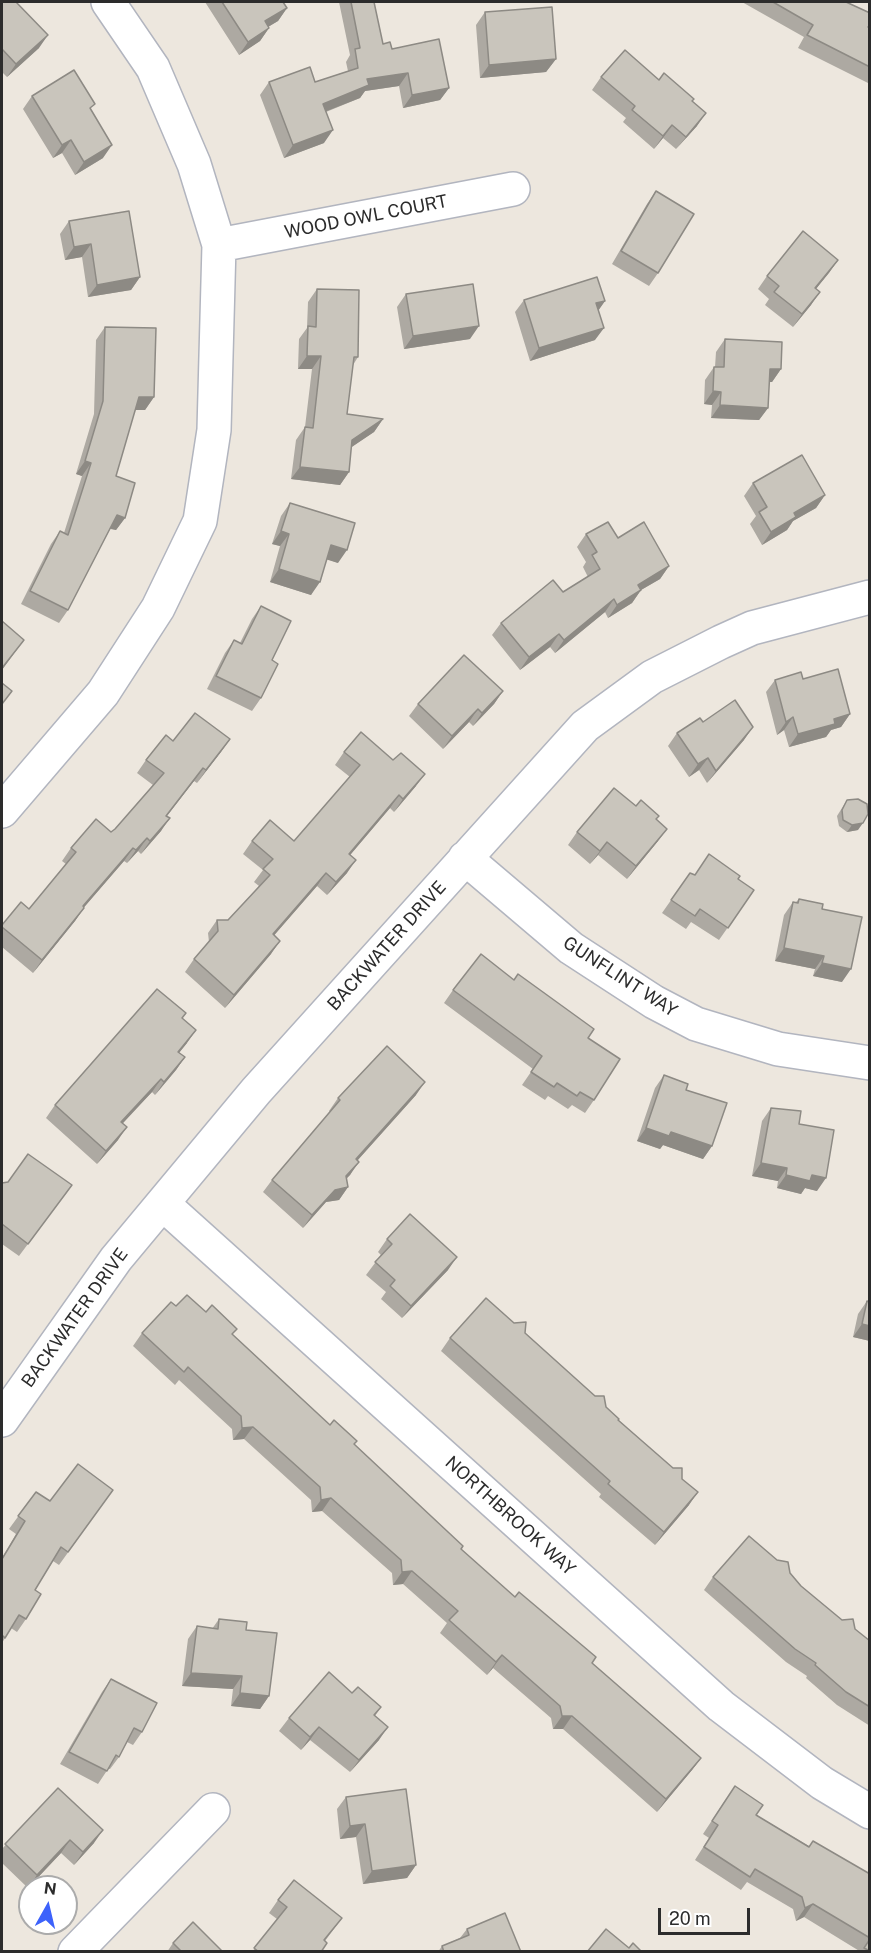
<!DOCTYPE html>
<html>
<head>
<meta charset="utf-8">
<style>
  body { margin:0 }
  #map { position:relative; width:871px; height:1953px; overflow:hidden; background:#ede7de; font-family:"Public Sans",sans-serif }
  canvas { display:block }
  .frame { position:absolute; inset:0; border:3px solid #2c2c2c; pointer-events:none }
  .north { position:absolute; left:18px; top:1875px; width:60px; height:60px; box-sizing:border-box; background:#fff; border:2px solid #ababab; border-radius:50%; rotate:8deg; font-size:16px; font-weight:700; line-height:24px; text-align:center; color:#2c2c2c }
  .north::after { content:''; display:block; margin:auto; width:21px; height:27px; background:#3d62fb; clip-path:polygon(50% 0,100% 100%,50% 72%,0 100%) }
  .scale { position:absolute; left:658px; top:1908px; width:92px; height:27px; box-sizing:border-box; border:3px solid #2c2c2c; border-top:0; padding-left:8px; font-size:18px; line-height:21px; white-space:nowrap; color:#2c2c2c; -webkit-text-stroke:4px #fff; paint-order:stroke }
</style>
</head>
<body>
<div id="map">
<canvas width="871" height="1953"></canvas>
<div class="frame"></div>
<div class="north">N</div>
<div class="scale">20 m</div>
</div>
<script>
const context = document.querySelector('canvas').getContext('2d');
context.lineJoin = 'round';
function stroke(path, color, width, dash) {
  context.strokeStyle = color;
  context.lineWidth = width;
  context.lineCap = dash ? 'butt' : 'round';
  context.setLineDash(dash || []);
  context.stroke(path);
}
function fill(path, color) {
  context.fillStyle = color;
  context.fill(path, 'evenodd');
}
function drawText(font, color, halo, rows, align = 'center') {
  context.font = font + ' "Public Sans",sans-serif';
  context.lineWidth = 4.5;
  context.setLineDash([]);
  context.textBaseline = 'middle';
  context.strokeStyle = halo;
  context.fillStyle = color;
  for (const [text, x, y, turn = 0] of rows) {
    context.save();
    context.translate(x, y);
    context.rotate((+turn || 0) * Math.PI / 180);
    context.textAlign = isNaN(turn) ? turn : align;
    if (halo) context.strokeText(text, 0, 0);
    context.fillText(text, 0, 0);
    context.restore();
  }
}
const minor = new Path2D(`
  M219,245L513,189
  M2,811L103,693L158,608L200,521L214,430L219,245L194,164L153,68L108,2
  M465,858L571,948L654,1002L696,1024L778,1049L870,1063
  M163,1204L721,1706L822,1783L870,1812
  M2,1420L116,1259L256,1091L585,726L652,677L721,642L752,628L870,597
  M75,1952L213,1810`);
const wall = new Path2D(`
  M2,2L39,48L7,77L2,72Z
  M205,2H283L287,8L278,21L268,27L269,28L260,41L239,55Z
  M339,2H374L383,44L392,49L449,88L440,100L403,108L399,86L365,91L360,98L326,112L324,143L284,158L260,95L269,82H315L348,71L346,62L350,55Z
  M742,2H846L870,27V84L798,48L804,37Z
  M485,12L556,59L546,72L480,78L476,25Z
  M601,77L659,80L692,101L697,126L676,149L663,138L654,149L623,122L626,118L592,90Z
  M32,96L91,110L103,158L75,175L62,153L53,158L23,109Z
  M656,191L658,273L649,286L612,264L647,204Z
  M69,221L140,277L131,290L88,297L82,257L65,260L60,234Z
  M838,260L816,289L811,305L793,327L765,305L769,299L758,289L767,276Z
  M317,289L358,357L353,365L347,414L383,419L374,432L351,447L349,472L340,485L291,479L296,440L305,427L312,369H298L299,339L307,328L308,302Z
  M406,294L470,339L404,349L397,307Z
  M524,300L605,301L598,310L595,340L530,361L515,312Z
  M105,327L154,397L145,410H135L116,476L125,518L116,530L110,529L68,610L59,623L21,604L51,544L60,531L64,533L82,476L76,474L94,414L96,340Z
  M725,339L781,369L772,382H769L768,408L759,420L711,418L712,405L704,404L705,380L714,367H715L716,352Z
  M753,483L825,495L816,508L793,521L787,530L762,545L750,524L756,516L744,496Z
  M290,503L338,563L327,559L311,595L270,582L280,546L272,544L281,516Z
  M586,534L618,538L669,566L660,579L641,590L632,603L608,618L605,612L555,653L550,647L520,670L492,635L501,623L563,592L588,577L583,567L586,562L577,547Z
  M261,606V698L252,711L207,689L225,653L234,640L240,643L252,619Z
  M803,679L850,714L841,727L831,730L826,737L789,747L784,730L777,735L766,692L775,680Z
  M503,691L494,704L473,726L469,722L443,749L409,716L418,704Z
  M703,722L744,740L707,783L699,770L689,777L668,746L677,733Z
  M230,739L197,783L194,781L167,816L161,831L141,854L138,851L127,863L124,861L84,907L75,921L33,973L2,947V925L29,909L66,864L62,861L71,848L111,832L115,829L153,785L137,773L146,760L173,741Z
  M344,752L416,786L394,812L390,808L350,855L347,873L327,895L317,886L274,935L271,954L225,1008L185,972L194,959L209,942L208,933L217,920H228L259,886L254,882L263,870L243,854L252,841H294L350,777L335,765Z
  M847,800L858,830L847,832L839,826L837,816Z
  M636,806L656,819L658,841L627,879L598,855L590,864L568,845L577,832Z
  M690,873L695,875L738,879L754,890L719,940L691,922L686,929L662,913Z
  M799,899L822,909L842,982L813,976L815,969L775,961L784,915L793,902H796Z
  M453,990L588,1038L594,1100L585,1113L572,1105L568,1109L548,1096L545,1100L522,1085L533,1069L444,1003Z
  M182,1019L187,1043L179,1053L185,1057L176,1070L155,1095L152,1092L122,1123L118,1140L97,1164L46,1118L55,1105Z
  M664,1075L686,1090L712,1146L703,1159L663,1145L660,1149L637,1141L655,1088Z
  M416,1095L357,1161L350,1175L346,1178L348,1187L339,1200L326,1202L303,1228L263,1192L272,1180L330,1112L329,1111L338,1098Z
  M771,1108L799,1124L817,1191L805,1188L801,1194L777,1188L778,1181L752,1176L762,1121Z
  M2,1183L72,1185L19,1256L2,1244Z
  M387,1239L448,1270L402,1318L381,1299L386,1292L366,1275L381,1255L378,1252Z
  M867,1301L870,1341L853,1337L858,1314Z
  M176,1306L233,1335L330,1425L357,1441L354,1444L461,1549L515,1597L701,1758L692,1770L657,1812L563,1729H553L551,1718L493,1668L487,1675L440,1633L447,1623L403,1584L393,1585L392,1573L322,1511L312,1512L311,1500L244,1439L233,1440L232,1429L179,1380L175,1385L133,1346L142,1333Z
  M525,1333L682,1479L689,1505L655,1545L599,1497L601,1494L441,1351L450,1338Z
  M113,1490L59,1565L53,1561L35,1590L26,1619L17,1632L11,1628L2,1643V1558L16,1534L9,1529L36,1492L50,1501Z
  M790,1573L801,1586L842,1620L855,1629L870,1641V1726L837,1705L806,1678L807,1676L786,1662L704,1590L713,1577Z
  M219,1619L246,1630L269,1696L260,1709L231,1706L233,1689L182,1686L188,1639L197,1626L212,1629Z
  M111,1679L142,1732L133,1745L127,1742L119,1757L110,1769H108L98,1784L60,1764L102,1692Z
  M352,1693L381,1707L375,1716L379,1740L350,1772L310,1740L301,1750L279,1731L289,1718Z
  M58,1788L94,1843L74,1865L61,1853L28,1888L2,1863V1849Z
  M346,1797L416,1865L407,1878L363,1884L356,1837L340,1839L337,1809Z
  M726,1799L756,1815L809,1846L870,1874V1952H861L804,1917L796,1921L793,1909L747,1882L741,1890L695,1860L709,1838L703,1834Z
  M278,1900L342,1918L325,1941L321,1952H252L277,1919L269,1913Z
  M467,1929L521,1952H438L442,1946L460,1938Z
  M173,1943L223,1952H167Z`);
const shadedWall = new Path2D(`
  M287,8L278,21L256,34L265,21Z
  M269,28L260,41L239,55L248,42Z
  M48,35L39,48L7,77L16,64Z
  M556,59L546,72L480,78L489,65Z
  M408,73L399,86L365,91L360,98L314,116L323,104L367,79Z
  M449,88L440,100L403,108L412,95Z
  M706,113L697,126L676,149Z
  M672,125L663,138L654,149L663,136Z
  M333,130L324,143L284,158L293,145Z
  M71,140L62,153L53,158L62,145Z
  M112,145L103,158L75,175L84,162Z
  M91,244L82,257L65,260L74,247Z
  M838,260L829,273L806,301L815,288Z
  M140,277L131,290L88,297L97,285Z
  M820,292L811,305L793,327L802,314Z
  M605,301L596,314V303Z
  M479,326L470,339L404,349L413,336Z
  M604,328L595,340L530,361L539,348Z
  M307,356H321L312,369H298Z
  M770,369H781L772,382H761Z
  M713,391L721,392L712,405L704,404Z
  M139,397H154L145,410H130Z
  M720,405L768,408L759,420L711,418Z
  M383,419L374,432L343,453L352,440Z
  M85,461L91,463L82,476L76,474Z
  M300,467L349,472L340,485L291,479Z
  M825,495L816,508L793,521L787,530L762,545L771,532L794,513Z
  M117,515L125,518L116,530L108,528Z
  M281,531L289,534L280,546L272,544Z
  M331,545L347,550L338,563L322,558Z
  M669,566L660,579L641,590L632,603L608,618L617,605L638,585Z
  M279,569L320,582L311,595L270,582Z
  M614,599L605,612L555,653L564,640Z
  M559,634L550,647L520,670L529,657Z
  M24,640L15,652L2,670V668Z
  M503,691L494,704L473,726L482,713Z
  M478,709L469,722L443,749L452,736Z
  M850,714L841,727L831,730L826,737L789,747L798,734L834,719Z
  M793,717L784,730L777,735L786,722Z
  M753,727L744,740L707,783L716,771Z
  M230,739L221,752L197,783L206,770Z
  M708,758L699,770L689,777L698,764Z
  M203,768L194,781L157,828L166,816Z
  M425,774L416,786L394,812L403,799Z
  M399,795L390,808L340,867L349,854Z
  M170,818L161,831L141,854L150,841Z
  M863,823L858,830L847,832L852,825Z
  M667,829L658,841L627,879L636,866Z
  M147,838L138,851L127,863L136,850Z
  M607,842L598,855L590,864L600,851Z
  M133,848L124,861L74,919L83,906Z
  M356,860L347,873L327,895L336,882Z
  M326,873L317,886L264,947L273,934Z
  M84,908L75,921L33,973L42,960Z
  M280,941L271,954L225,1008L234,995Z
  M784,948L824,956L815,969L775,961Z
  M822,963L851,969L842,982L813,976Z
  M196,1030L187,1043L169,1065L178,1052Z
  M185,1057L176,1070L155,1095L164,1082Z
  M161,1079L152,1092L112,1135L121,1122Z
  M425,1082L416,1095L347,1172L356,1159Z
  M127,1127L118,1140L97,1164L106,1151Z
  M646,1128L671,1132L712,1146L703,1159L663,1145L660,1149L637,1141Z
  M359,1162L350,1175L337,1189L346,1176Z
  M761,1163L787,1168L778,1181L752,1176Z
  M786,1175H812L826,1178L817,1191L805,1188L801,1194L777,1188Z
  M348,1187L339,1200L326,1202L303,1228L312,1215L335,1190Z
  M457,1257L448,1270L402,1318L411,1306Z
  M862,1324L870,1326V1341L853,1337Z
  M253,1427L244,1439L233,1440L242,1428Z
  M698,1492L689,1505L655,1545L664,1532Z
  M331,1498L322,1511L312,1512L321,1500Z
  M412,1571L403,1584L393,1585L402,1572Z
  M502,1655L493,1668L487,1675L496,1662Z
  M191,1673L242,1676L233,1689L182,1686Z
  M240,1693L269,1696L260,1709L231,1706Z
  M562,1716H572L563,1729H553Z
  M319,1727L310,1740L301,1750L310,1737Z
  M388,1727L379,1740L350,1772L359,1760Z
  M701,1758L692,1770L657,1812L666,1799Z
  M365,1824L356,1837L340,1839L350,1826Z
  M103,1830L94,1843L74,1865L83,1852Z
  M70,1840L61,1853L28,1888L37,1875Z
  M416,1865L407,1878L363,1884L372,1871Z
  M813,1904L804,1917L796,1921L805,1908Z`);
const building = new Path2D(`
  M2,2H16L48,35L16,64L2,49Z
  M222,2H283L287,8L265,21L269,28L248,42Z
  M351,2H374L383,44L390,42L392,49L439,39L449,88L412,95L408,73L367,79L369,85L323,104L333,130L293,145L269,82L310,67L315,82L358,68L355,49L360,48Z
  M773,2H846L870,13V25L868,27H870V67L807,35L813,25Z
  M552,7L556,59L489,65L485,12Z
  M625,50L659,80L664,73L694,99L692,101L706,113L686,137L672,125L663,136L632,110L635,106L601,77Z
  M74,70L95,104L90,108L112,145L84,162L71,140L62,145L32,96Z
  M656,191L694,214L658,273L621,251Z
  M129,211L140,277L97,285L91,244L74,247L69,221Z
  M803,231L838,260L815,288L820,292L802,314L774,292L779,286L767,276Z
  M597,277L605,301L596,303L604,328L539,348L524,300Z
  M473,284L479,326L413,336L406,294Z
  M317,289L359,290L358,357H354L347,414L383,419L352,440L349,472L300,467L305,427L313,428L321,356H307L308,326L316,327Z
  M105,327L156,328L154,397H139L116,476L135,483L125,518L117,515L68,610L30,591L60,531L68,535L91,463L85,461L103,401Z
  M725,339L782,342L781,369H770L768,408L720,405L721,392L713,391L714,367H724Z
  M802,455L825,495L794,513L796,517L771,532L759,512L767,507L753,483Z
  M290,503L355,523L347,550L331,545L320,582L279,569L289,534L281,531Z
  M608,522L618,538L644,522L669,566L638,585L641,590L617,605L614,599L564,640L559,634L529,657L501,623L553,580L563,592L600,569L592,555L597,552L586,534Z
  M261,606L291,621L272,660L278,664L261,698L216,676L234,640L242,644Z
  M2,621L24,640L2,668Z
  M464,655L503,691L482,713L478,709L452,736L418,704Z
  M838,669L850,714L834,719L835,724L798,734L793,717L786,722L775,680L801,672L803,679Z
  M2,683L12,691L2,704Z
  M735,700L753,727L716,771L708,758L698,764L677,733L700,718L703,722Z
  M195,713L230,739L206,770L203,768L166,816L170,818L150,841L147,838L136,850L133,848L83,906L84,908L42,960L2,927V925L21,902L29,909L76,852L71,848L96,819L111,832L115,829L164,773L146,760L166,735L173,741Z
  M361,732L393,760L401,753L425,774L403,799L399,795L349,854L356,860L336,882L326,873L273,934L280,941L234,995L194,959L218,931L217,920H228L270,875L263,869L273,859L252,841L270,820L294,841L360,765L344,752Z
  M614,788L636,806L641,800L659,816L656,819L667,829L636,866L607,842L600,851L577,832Z
  M858,799L867,804L868,814L863,823L852,825L843,820L842,810L847,800Z
  M709,854L740,876L738,879L754,890L728,928L700,909L695,916L671,900L690,873L695,875Z
  M799,899L823,904L822,909L862,917L851,969L822,963L824,956L784,948L793,902L798,903Z
  M481,954L514,980L518,974L594,1029L588,1038L620,1059L594,1100L580,1092L577,1096L557,1083L554,1087L531,1072L542,1056L453,990Z
  M157,989L186,1013L182,1018L196,1030L178,1052L185,1057L164,1082L161,1079L121,1122L127,1127L106,1151L55,1105Z
  M387,1046L425,1082L356,1159L359,1162L346,1176L348,1187L335,1190L312,1215L272,1180L340,1100L338,1098Z
  M664,1075L688,1084L686,1090L727,1103L712,1146L671,1132L669,1136L646,1128Z
  M771,1108L801,1111L799,1124L834,1130L826,1178L812,1175L810,1181L786,1175L787,1168L761,1163Z
  M28,1154L72,1185L28,1244L2,1224V1183L8,1182Z
  M410,1214L457,1257L411,1306L390,1286L395,1280L375,1262L392,1244L387,1239Z
  M187,1295L206,1312L212,1305L237,1329L232,1334L330,1425L334,1420L357,1441L354,1444L463,1546L461,1549L515,1597L519,1592L596,1657L592,1663L701,1758L666,1799L572,1716H562L560,1706L502,1655L496,1662L449,1620L458,1611L412,1571L402,1572L401,1560L331,1498L321,1500L320,1487L253,1427L242,1428L241,1416L188,1367L184,1372L142,1333L171,1302L176,1306Z
  M486,1298L514,1323L526,1322L525,1333L595,1396H604L606,1407L619,1419L618,1420L673,1468H682V1479L698,1492L664,1532L608,1484L610,1481L450,1338Z
  M867,1301L870,1302V1326L862,1324Z
  M78,1464L113,1490L68,1552L61,1547L35,1590L41,1594L26,1619L19,1615L5,1638L2,1635V1559L25,1521L18,1516L36,1492L50,1501Z
  M749,1536L777,1560L788,1562L790,1573L801,1586L842,1620L853,1619L855,1629L870,1641V1707L846,1692L815,1665L816,1663L795,1649L713,1577Z
  M219,1619L247,1622L246,1630L277,1633L269,1696L240,1693L242,1676L191,1673L197,1626L218,1629Z
  M329,1672L352,1693L358,1687L381,1707L374,1715L388,1727L359,1760L319,1727L310,1737L289,1718Z
  M111,1679L157,1703L142,1732L134,1728L119,1757L116,1755L107,1771L69,1752Z
  M735,1786L763,1805L756,1815L809,1847L813,1841L870,1874V1938L813,1904L805,1908L802,1897L755,1869L750,1877L704,1847L718,1825L712,1821Z
  M58,1788L103,1830L83,1852L70,1840L37,1875L5,1844Z
  M406,1789L416,1865L372,1871L365,1824L350,1826L346,1797Z
  M294,1880L342,1918L324,1940L327,1943L321,1952H259L254,1948L287,1907L278,1900Z
  M505,1913L521,1952H444L442,1946L469,1935L467,1929Z
  M193,1922L223,1952H182L173,1943Z
  M606,1929L629,1948L633,1943L642,1952H587Z
  M870,1939V1951L864,1948Z`);
const streetNames = [
  ["WOOD OWL COURT",366,217,-11],
  ["BACKWATER DRIVE",387,946,-48],
  ["GUNFLINT WAY",620,977,33],
  ["BACKWATER DRIVE",75,1318,-54],
  ["NORTHBROOK WAY",510,1516,42]
];
stroke(minor, '#b2b5bf', 36);
stroke(minor, '#fff', 33);
fill(wall, '#ada9a2');
fill(shadedWall, '#8d8a84');
fill(building, '#c9c5bc');
stroke(building, '#8d8a84', 1.5);
drawText('18px', '#2c2c2c', '#fff', streetNames);
</script>
</body>
</html>
